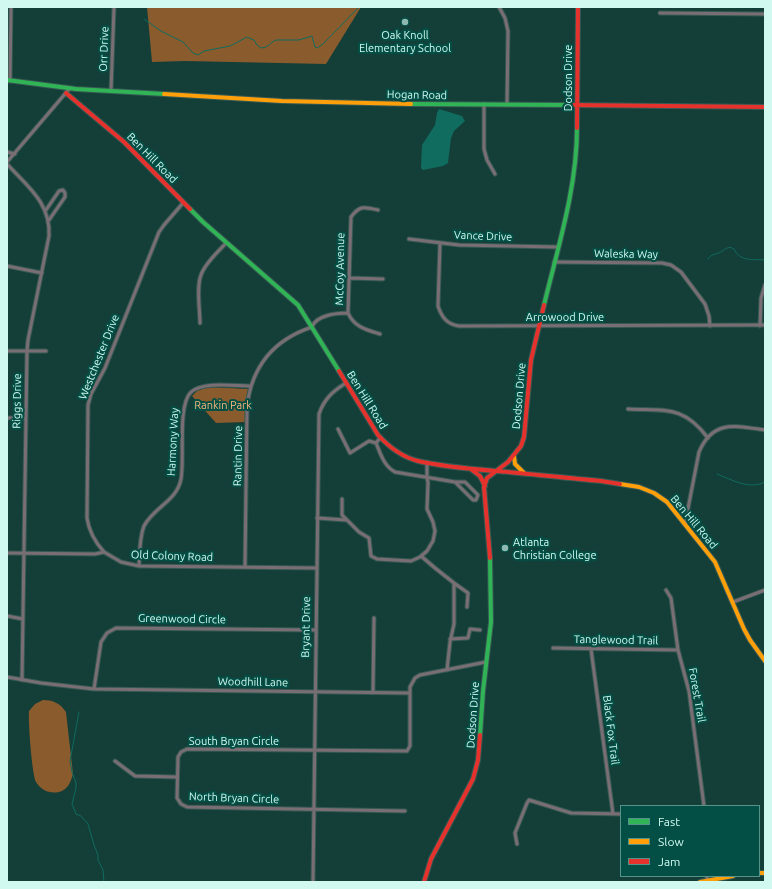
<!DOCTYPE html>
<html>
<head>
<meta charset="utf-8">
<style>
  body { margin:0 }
  #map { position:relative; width:772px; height:889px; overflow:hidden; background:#143e38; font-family:Ubuntu,sans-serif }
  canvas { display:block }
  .frame { position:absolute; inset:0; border:8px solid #d1f9f0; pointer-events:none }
  .legend { position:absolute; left:620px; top:805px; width:140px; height:72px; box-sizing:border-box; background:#034f45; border:1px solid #559389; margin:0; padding:5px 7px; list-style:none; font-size:12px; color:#d1f9f0 }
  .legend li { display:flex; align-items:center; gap:8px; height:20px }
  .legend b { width:20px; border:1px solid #559389 }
</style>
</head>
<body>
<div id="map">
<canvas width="772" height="889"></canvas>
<div class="frame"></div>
<ul class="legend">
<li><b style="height:5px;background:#30b455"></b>Fast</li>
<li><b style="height:5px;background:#ff9f0a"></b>Slow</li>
<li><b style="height:5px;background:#e5322d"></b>Jam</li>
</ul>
</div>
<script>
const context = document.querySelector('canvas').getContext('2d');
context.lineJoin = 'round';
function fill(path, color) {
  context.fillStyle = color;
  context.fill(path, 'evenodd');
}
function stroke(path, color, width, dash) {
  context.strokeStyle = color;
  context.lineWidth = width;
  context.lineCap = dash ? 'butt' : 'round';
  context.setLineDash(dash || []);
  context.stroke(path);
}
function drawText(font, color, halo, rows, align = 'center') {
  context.font = font + ' Ubuntu,sans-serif';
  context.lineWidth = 4;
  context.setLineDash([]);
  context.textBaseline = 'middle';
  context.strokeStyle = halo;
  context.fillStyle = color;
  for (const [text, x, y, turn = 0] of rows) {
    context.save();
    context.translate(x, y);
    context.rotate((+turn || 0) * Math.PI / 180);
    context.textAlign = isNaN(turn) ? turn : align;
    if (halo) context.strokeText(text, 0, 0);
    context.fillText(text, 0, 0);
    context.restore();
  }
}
const green = new Path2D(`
  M147,7H361L326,64L185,61L152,62Z
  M208,387L248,389L246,422L216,423L192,396L197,391Z
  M43,700C53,700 60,703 66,712L73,774C71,781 68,790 59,792C49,794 41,790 36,782C32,775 28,721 29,711L35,704Z`);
const water = new Path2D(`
  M439,109L462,116L465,121L454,131L451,138L448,163L443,166L423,170L421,168L422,145L435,125L437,113Z`);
const stream = new Path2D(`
  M144,19L161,31L183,42L193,53L198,55L204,51L230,46L247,37L254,40L257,45L261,48C270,47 269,43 276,40H299L312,36L315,47L317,48L323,44L359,7
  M708,259C711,254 714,255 719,253C725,250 728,245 734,249C740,262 753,259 765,260
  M717,474C732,480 750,490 765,482
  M79,712L70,761L72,772L76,783V788L72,804L76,814L81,816L88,824L94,845L98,855V860L103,870L104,882`);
const street = new Path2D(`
  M499,7L505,18L508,31L507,105
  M660,13L765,14
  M10,81L11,7
  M111,91L114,7
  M484,104V149L487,160L495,174
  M7,152L15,154
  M7,162L70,88
  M7,164C27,186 51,203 49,236L28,340L27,351L22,680
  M46,210L59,191L63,190L65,193V197L49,220
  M378,210C364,207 360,205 351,217L348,313C354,327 367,330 380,334
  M409,239L459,245L557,247
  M440,243L438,306C442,318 447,324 459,326L765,325
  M554,262L662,263L671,265L681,272L705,304L709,316L710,326
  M7,266L42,273
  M349,278L383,279
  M200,323C200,310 196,287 201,275C205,263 218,252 226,243
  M760,326L761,298L765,285
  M7,351H46
  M628,409C666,411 683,405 708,438
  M7,418H26
  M338,429L350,453L369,441L376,443
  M380,438L376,443C381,455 384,466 395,472L455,482H465L478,495L476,500H473L455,482
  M342,499V515L359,532L369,538L371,556L377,559L411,561L420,557L427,551L433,541L435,531L433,522L427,509L428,483L427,477V462
  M317,518L346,520
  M685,524L699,452C713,419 736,426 765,430
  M104,552C95,542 89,532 87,518L88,405L91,394L105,368L159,232L164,225L183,203
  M7,553L95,554L104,552L121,562L139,566L316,568
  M421,556L435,568L454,583V624L450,642L447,670
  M139,566C140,553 139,539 144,526C154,507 177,501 181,479C185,457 177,406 191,392C203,381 235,386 251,386
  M245,567L247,406C252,366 273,340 312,327C316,315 337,313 348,313
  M454,583L468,593L467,607
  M666,590L671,598L678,650L689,691L704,806
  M733,602L765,590
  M7,616L23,619
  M450,639L468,638L470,629L480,630
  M553,648L678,650
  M591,649L613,814
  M7,677L41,683L94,689L410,693
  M94,689L101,642L107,633L116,628L315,630
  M373,693L374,618
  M115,761L135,776L177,777
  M405,811L187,807L181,804L177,798L178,757L181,752L187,749L407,751L410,746V687L415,678L420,675L486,662
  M517,844L515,833L527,803L529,800L571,813L621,814
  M707,881V876
  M313,882L319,414C324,399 333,391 346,383`);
const fast = new Path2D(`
  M7,80L76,89L164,94
  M411,104L570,105
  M190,209L203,222L298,305L339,371
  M544,305C558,247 577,188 577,128
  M480,735L483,691L491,622L490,558`);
const slow = new Path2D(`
  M164,94L282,101L411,104
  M514,456L515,464L524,473
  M620,484L639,487L654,493L667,502L715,562L744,629L750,640L765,661
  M759,873H765
  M700,882L733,876`);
const jam = new Path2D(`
  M66,93L124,142L190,209
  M570,105L765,107
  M577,128L578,7
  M339,371L378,435C389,447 402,457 418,461C444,467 471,469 497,471C532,474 566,478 601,481L620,484
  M472,470L480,476L485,486
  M490,558L484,487L487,478L508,462L521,446L524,437L531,360L544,305
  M424,882L431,859L473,779L478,760L480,735`);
const markers = [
  [405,22,4,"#8fb8b0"],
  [505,548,4,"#8fb8b0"]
];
const poiNames = [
  ["Oak Knoll",405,35],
  ["Elementary School",405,48],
  ["Atlanta",513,542,"left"],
  ["Christian College",513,555,"left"]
];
const streetNames = [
  ["Orr Drive",104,49,-88],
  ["Dodson Drive",568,78,-90],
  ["Hogan Road",417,95,1],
  ["Ben Hill Road",152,158,45],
  ["Vance Drive",483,236,2],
  ["Waleska Way",626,254,1],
  ["McCoy Avenue",340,269,-89],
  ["Arrowood Drive",565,317],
  ["Westchester Drive",99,357,-68],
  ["Dodson Drive",519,396,-85],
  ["Ben Hill Road",367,400,58],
  ["Riggs Drive",17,401,-89],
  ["Harmony Way",173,442,-87],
  ["Rantin Drive",238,456,-89],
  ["Ben Hill Road",694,522,50],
  ["Old Colony Road",172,556,2],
  ["Greenwood Circle",182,619,1],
  ["Bryant Drive",306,627,-89],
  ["Tanglewood Trail",616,640,1],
  ["Woodhill Lane",253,682,1],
  ["Forest Trail",697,695,80],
  ["Dodson Drive",473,715,-86],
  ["Black Fox Trail",611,730,83],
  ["South Bryan Circle",234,741],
  ["North Bryan Circle",234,798,2]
];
const parkNames = [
  ["Rankin Park",223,405]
];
fill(green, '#8a5b2c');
fill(water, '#106c5f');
stroke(stream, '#106c5f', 1);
stroke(street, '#365953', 5);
stroke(fast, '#365953', 6);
stroke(slow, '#365953', 6);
stroke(jam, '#365953', 6);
stroke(street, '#796e73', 3);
stroke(fast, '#30b455', 4);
stroke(slow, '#ff9f0a', 4);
stroke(jam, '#e5322d', 4);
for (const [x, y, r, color] of markers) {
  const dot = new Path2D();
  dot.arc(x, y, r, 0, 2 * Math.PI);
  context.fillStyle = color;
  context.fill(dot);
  stroke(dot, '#034f45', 1.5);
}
drawText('11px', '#d1f9f0', '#034f45', poiNames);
drawText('11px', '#d1f9f0', '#034f45', streetNames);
drawText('11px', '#fbb57c', '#034f45', parkNames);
</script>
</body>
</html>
